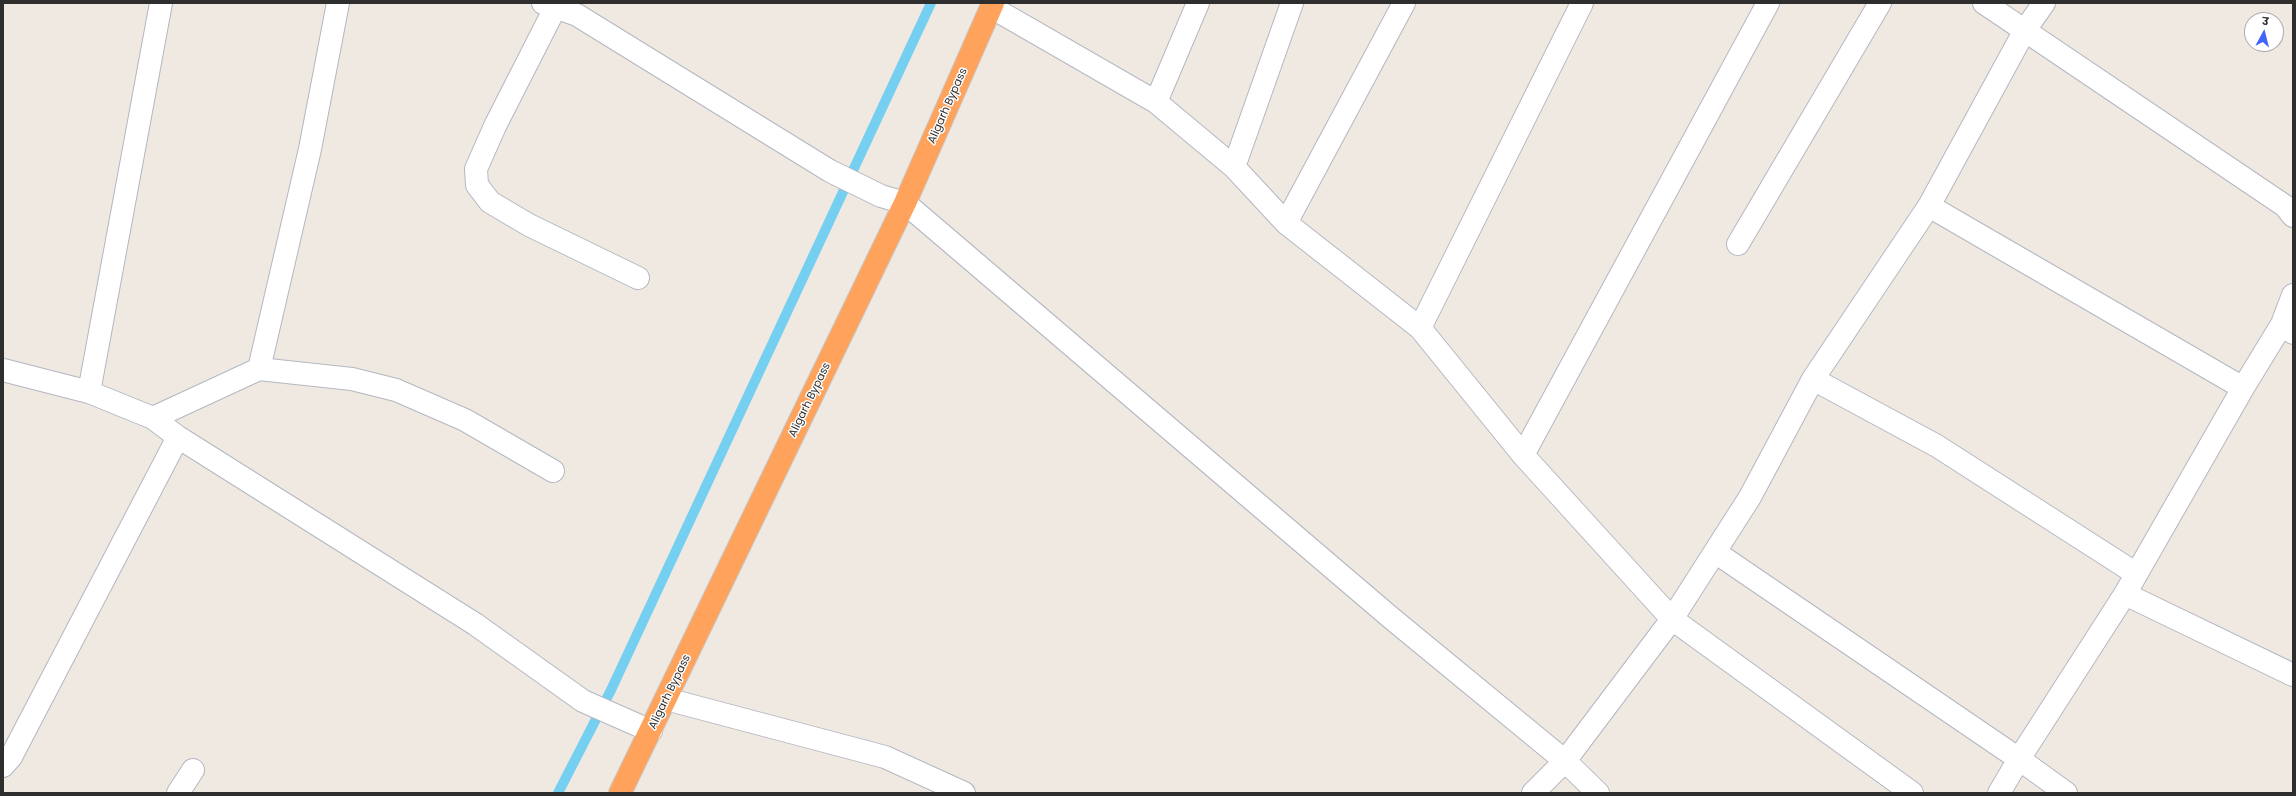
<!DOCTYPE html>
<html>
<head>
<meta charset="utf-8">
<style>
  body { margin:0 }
  #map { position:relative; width:2296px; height:796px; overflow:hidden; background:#efe9e1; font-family:Poppins,"Noto Sans Devanagari",sans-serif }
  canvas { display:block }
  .frame { position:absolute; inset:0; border:4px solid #2e2e2e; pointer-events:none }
  .north { position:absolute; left:2244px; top:12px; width:40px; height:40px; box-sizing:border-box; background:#fff; border:1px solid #ababab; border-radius:50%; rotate:7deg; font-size:11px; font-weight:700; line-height:16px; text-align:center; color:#2e2e2e }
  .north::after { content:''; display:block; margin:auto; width:14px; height:18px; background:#4264fb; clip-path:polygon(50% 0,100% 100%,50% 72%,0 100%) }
</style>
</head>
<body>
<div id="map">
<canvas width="2296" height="796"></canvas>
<div class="frame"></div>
<div class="north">उ</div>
</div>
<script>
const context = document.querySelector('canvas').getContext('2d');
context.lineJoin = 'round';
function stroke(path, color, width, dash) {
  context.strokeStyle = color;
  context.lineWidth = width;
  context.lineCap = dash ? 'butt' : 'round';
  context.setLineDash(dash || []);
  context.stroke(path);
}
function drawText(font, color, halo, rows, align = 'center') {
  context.font = font + ' Poppins,sans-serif';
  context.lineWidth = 3;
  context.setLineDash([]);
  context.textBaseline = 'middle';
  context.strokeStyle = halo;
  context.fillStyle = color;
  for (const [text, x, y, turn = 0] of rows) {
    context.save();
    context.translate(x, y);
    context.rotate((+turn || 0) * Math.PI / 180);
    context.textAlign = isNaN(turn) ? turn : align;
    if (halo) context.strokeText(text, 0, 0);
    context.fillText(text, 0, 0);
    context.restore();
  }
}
const stream = new Path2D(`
  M558,793L611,690L931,3`);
const minor = new Path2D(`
  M543,3L577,15L830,171L881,196L905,203L1390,617L1565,761L1598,793
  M1984,3L2285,206L2293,216
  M991,7L1156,102L1234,167L1286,223L1420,328L1523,455L1672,619L1912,793
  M555,8L495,126L476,169L477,185L490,202L529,225L638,278
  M1156,102L1198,3
  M1234,167L1292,3
  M1286,223L1404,3
  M1738,244L1880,3
  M2282,324L2293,295
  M1420,328L1582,3
  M259,369L352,379L396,390L465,420L553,471
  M3,370L89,392L153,418L178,437L475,624L583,701L651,731
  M1813,379L1937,446L2135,573
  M2243,388L2282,324L2293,333
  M89,392L161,3
  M153,418L259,369L310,149L338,3
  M1523,455L1768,3
  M1715,552L2019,759L2125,594L2243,388L1929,206L2025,30L2044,3
  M2125,594L2293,675
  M666,699L885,757L964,793
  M3,766L11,757L178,437
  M178,793L193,770
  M1533,793L1565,761L1672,619L1750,497L1813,379L1929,206
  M1999,793L2019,759L2066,793`);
const highway = new Path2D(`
  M620,793L905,203L993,3`);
const streetNames = [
  ["Aligarh Bypass",948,106,-66],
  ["Aligarh Bypass",810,400,-64],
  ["Aligarh Bypass",670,692,-64]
];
stroke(stream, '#75cff0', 10);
stroke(minor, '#b4b7c1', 24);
stroke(highway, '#c9c9c9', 24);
stroke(minor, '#fff', 22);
stroke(highway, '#ffa35c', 22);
drawText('11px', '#2e2e2e', '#fff', streetNames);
</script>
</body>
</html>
